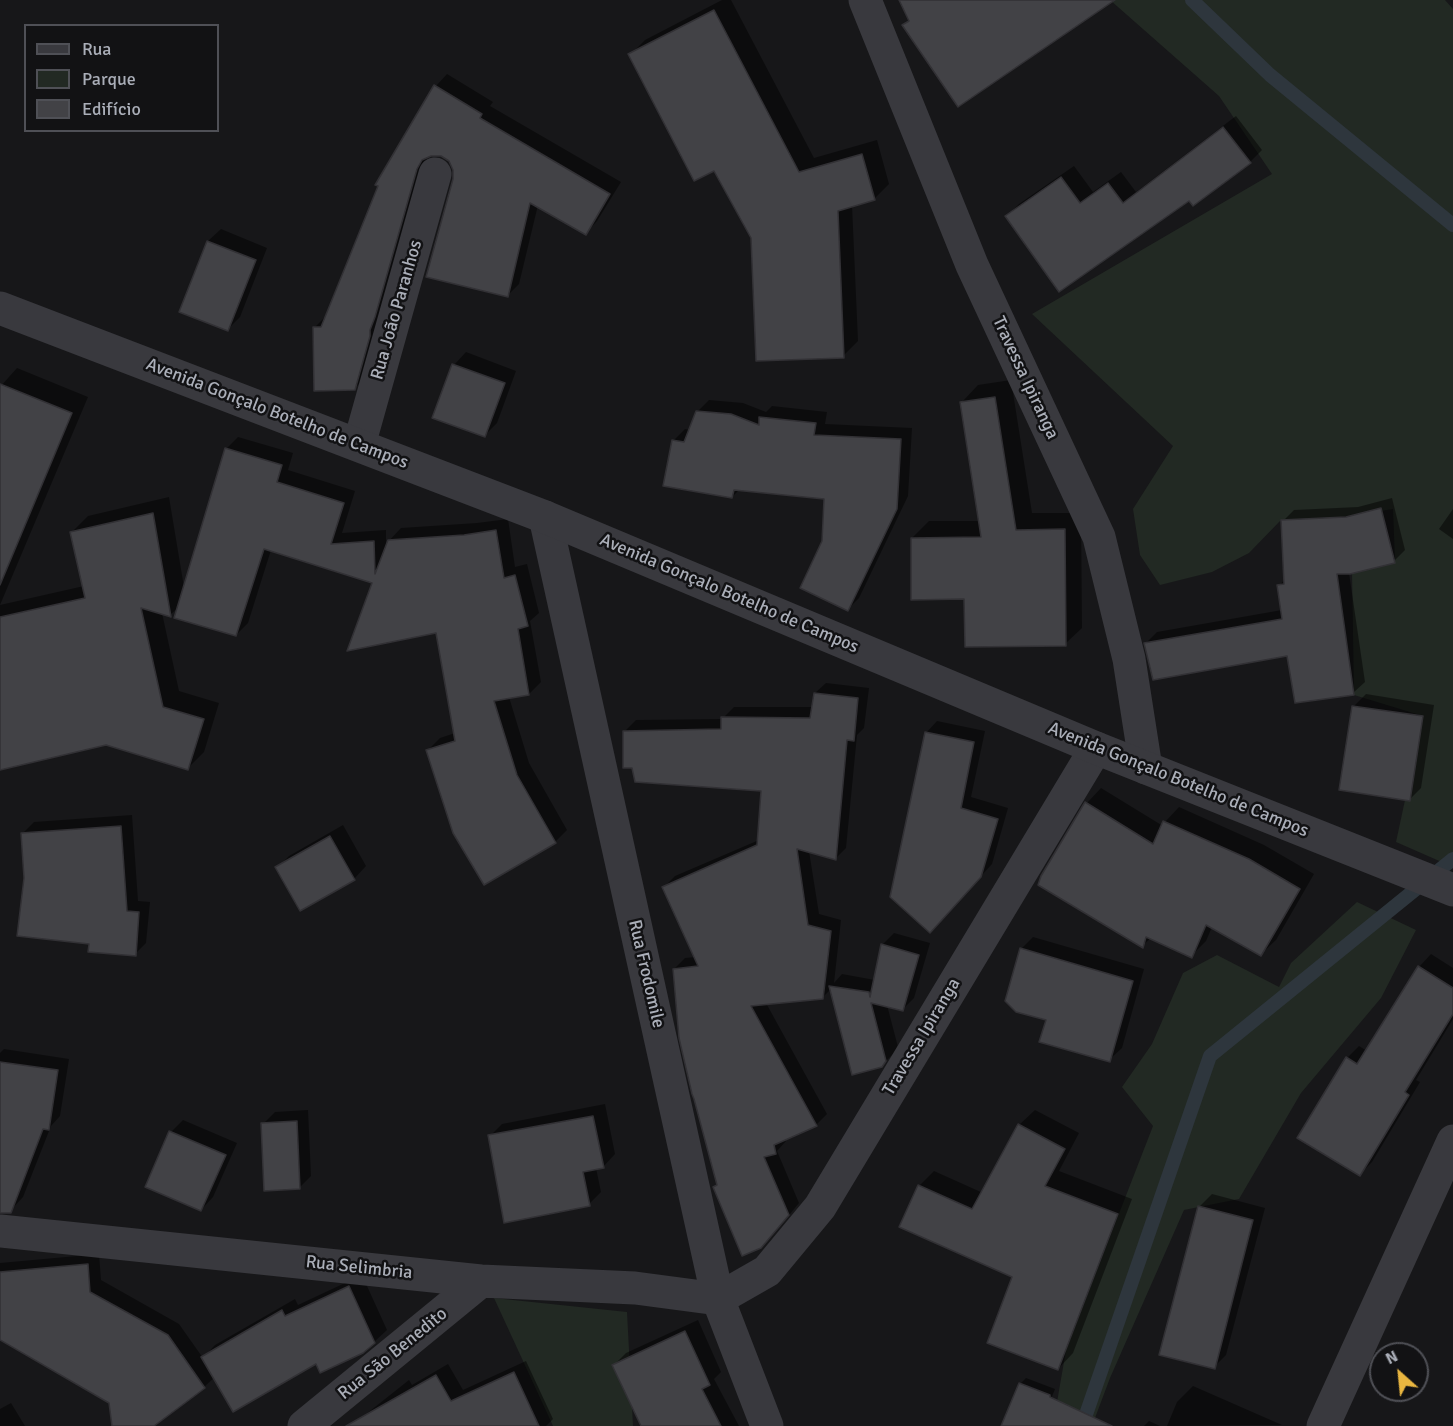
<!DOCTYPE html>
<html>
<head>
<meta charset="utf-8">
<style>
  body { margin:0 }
  #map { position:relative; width:1453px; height:1426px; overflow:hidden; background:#171719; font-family:Signika,sans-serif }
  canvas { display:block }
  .legend { position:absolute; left:24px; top:24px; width:195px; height:108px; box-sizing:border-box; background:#121214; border:2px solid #4f5056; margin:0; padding:8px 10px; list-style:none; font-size:18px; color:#aaaeb8 }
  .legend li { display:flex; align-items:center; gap:12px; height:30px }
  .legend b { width:30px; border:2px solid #4f5056 }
  .north { position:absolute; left:1369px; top:1342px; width:60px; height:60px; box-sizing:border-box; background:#121214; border:2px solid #4f5056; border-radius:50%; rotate:333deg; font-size:16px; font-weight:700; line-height:24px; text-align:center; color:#aaaeb8 }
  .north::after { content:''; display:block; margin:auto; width:21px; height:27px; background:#e9b640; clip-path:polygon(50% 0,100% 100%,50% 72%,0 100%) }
</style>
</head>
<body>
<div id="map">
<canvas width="1453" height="1426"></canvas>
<ul class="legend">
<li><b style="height:8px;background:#39393e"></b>Rua</li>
<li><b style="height:16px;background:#222923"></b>Parque</li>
<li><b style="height:16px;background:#424246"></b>Edifício</li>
</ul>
<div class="north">N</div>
</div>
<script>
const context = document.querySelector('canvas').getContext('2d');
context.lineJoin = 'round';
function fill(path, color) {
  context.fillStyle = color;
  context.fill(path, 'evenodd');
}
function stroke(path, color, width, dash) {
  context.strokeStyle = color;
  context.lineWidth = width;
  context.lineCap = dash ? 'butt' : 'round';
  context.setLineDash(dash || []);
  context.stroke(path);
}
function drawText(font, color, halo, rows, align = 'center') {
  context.font = font + ' Signika,sans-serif';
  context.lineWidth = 5;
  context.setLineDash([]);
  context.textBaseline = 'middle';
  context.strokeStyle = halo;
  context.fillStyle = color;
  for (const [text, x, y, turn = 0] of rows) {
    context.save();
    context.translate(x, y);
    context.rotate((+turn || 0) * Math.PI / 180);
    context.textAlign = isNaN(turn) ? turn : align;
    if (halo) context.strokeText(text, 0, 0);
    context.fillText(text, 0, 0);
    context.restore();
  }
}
const green = new Path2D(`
  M1110,0H1445L1453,9V867L1396,842L1423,716L1354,695L1352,573L1395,562L1393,509L1340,518L1281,520L1249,553L1212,572L1160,585L1140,555L1133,509L1173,446L1032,314L1272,174L1219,96Z
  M1357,902L1416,930L1381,998L1301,1093L1239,1199L1184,1210L1110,1378L1092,1426H1047L1056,1408L1066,1350L1153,1126L1122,1087L1152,1044L1183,973L1217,955L1279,987L1291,963Z
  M494,1298L627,1312L633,1426H553Z`);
const shadow = new Path2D(`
  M722,0H731L814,158L877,140L889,184L874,199L852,205L858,341L843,356L715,169L630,55L645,40Z
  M447,74L493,102L490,106L621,182L597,221L586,233L538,205L519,284L508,295L455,179L454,168L449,159L440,154L428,155L366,377L354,389L314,328L326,316L380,185L377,184L436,86Z
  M1236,116L1262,150L1250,162L1189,199L1007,216L1019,204L1074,166L1093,192L1121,172L1136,192Z
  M221,229L267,248L240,317L228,329L181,311L208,241Z
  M466,352L516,371L497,423L485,435L454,365Z
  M17,368L88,397L0,605L84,586L72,532L88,516L169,497L184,587L226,449L238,437L293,453L288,470L355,491L342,533L386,530V544L401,528L477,523L508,519L515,567L527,564L539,613L530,621L541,682L529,694L509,697L529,763L567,830L555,842L428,750L440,738L455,733L437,631L374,582L271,550L248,623L236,635L179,607L170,615L162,613L179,691L219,703L204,752L188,768L106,744L0,769V387Z
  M1011,380L1032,513H1081L1082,628L1065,644L966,597L912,538L929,521H980L962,402L978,385Z
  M709,400L743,403L766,412L772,406L827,412L825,424L912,428L908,496L859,598L848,609L824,541L826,498L740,489L732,497L673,441L685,429L690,430L698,411Z
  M1392,498L1405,550L1394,561L1349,573L1365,682L1353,693L1289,654L1146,643L1157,632L1282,610L1279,586L1285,579L1283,521L1294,510L1358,507Z
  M1453,509V539L1439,529Z
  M826,683L869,688L864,728L857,735L846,848L836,858L809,851L819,914L841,920L834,983L842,974L875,980L882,945L894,933L930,943L914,998L902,1010L887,1005L898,1047L894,1053L881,1066L831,989L823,997L766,1003L827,1114L816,1125L785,1138L786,1141L777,1151L799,1203L772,1236L760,1247L714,1187L718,1183L674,969L685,958L696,957L664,887L675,876L759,840L763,790L625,731L636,720L722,719L734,707H813L815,693Z
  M1366,694L1434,705L1421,788L1409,800L1354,706Z
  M937,721L985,731L971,797L1008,808L992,864L941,920L926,733Z
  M1101,788L1163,826L1165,822L1179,807L1264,845L1314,874L1276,940L1261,954L1212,927L1206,941L1191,956L1151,938L1142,946L1042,877L1087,803Z
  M132,815L138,901L150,902L146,943L135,954L91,943L23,833L34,822Z
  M343,825L366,866L354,879L301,909L277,868L289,856Z
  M1033,937L1144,969L1122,1048L1109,1060L1048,1019L1021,949Z
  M1431,954L1453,968V1019L1416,1080L1420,1082L1372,1162L1360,1174L1347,1058L1359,1046L1367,1051L1419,967Z
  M4,1049L69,1059L60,1116L51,1126L23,1197L11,1210L0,1205V1053Z
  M605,1104L615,1154L603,1167L596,1168L601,1192L589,1204L490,1136L502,1124Z
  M308,1110L311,1176L299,1188L263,1124L275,1112Z
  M1035,1110L1079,1133L1059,1171L1132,1199L1073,1353L1058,1369L1014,1276L919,1186L934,1171L983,1193L1019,1125Z
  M183,1120L237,1143L213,1197L201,1210L171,1132Z
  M1212,1194L1265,1208L1226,1355L1214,1367L1161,1354L1200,1206Z
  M99,1254L101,1280L179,1324L203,1358L215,1345L295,1299L298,1305L362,1275L387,1330L374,1342L316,1362L215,1377L204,1387L0,1339V1263Z
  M698,1320L721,1372L714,1379L739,1426H642L614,1365L626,1353Z
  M526,1361L553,1419L546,1426H351L409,1380L412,1385L448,1364L463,1390Z
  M1026,1378L1055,1389L1040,1426H1026L1020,1384Z
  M1193,1386L1282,1425L1167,1426L1177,1402Z
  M11,1403L25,1426H0V1409Z
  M1149,1421L1160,1426H1144Z`);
const stream = new Path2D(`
  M1192,0L1270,75L1453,225
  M1082,1426L1210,1056L1453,859`);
const building = new Path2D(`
  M899,0H1115L958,107L902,25L909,21Z
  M714,10L799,172L862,154L875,200L838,211L844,358L756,361L751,238L714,171L694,181L628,54Z
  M434,85L482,114L480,118L610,194L586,235L530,203L508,297L426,277L453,179V170L449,161L441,156H431L422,160L417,169L375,317L370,330V336L355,390L314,391L313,327H321L378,186L375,185Z
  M1223,127L1251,163L1193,206L1189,201L1059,292L1005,216L1061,177L1080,203L1108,183L1123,203Z
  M207,241L256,260L228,331L179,312Z
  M452,364L505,383L485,437L432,418Z
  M0,384L72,413L0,585Z
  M995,397L1016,530L1065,529L1066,646L965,647L964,599L911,600V538L981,537L960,402Z
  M696,411L731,414L759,425V417L816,423L814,435L901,439L897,509L848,611L800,588L822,541L824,499L734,490L732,498L663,486L672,440L684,442Z
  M225,448L282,465L277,482L344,503L331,544L374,541L375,574L388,540L464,535L496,530L504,578L515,575L528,626L518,629L529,695L494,701L517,775L556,843L484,885L453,833L426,750L455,741L436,633L347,651L372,583L264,549L236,636L174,618Z
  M1381,508L1395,563L1350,574H1337L1354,695L1295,703L1287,656L1153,680L1144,643L1282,619L1277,585L1284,584L1281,520L1346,517Z
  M153,513L171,617L141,608L163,707L204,719L188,770L106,745L0,770V617L85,598L70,532Z
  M814,693L858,698L854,741L847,740L836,860L797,849L808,925L831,931L823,999L751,1006L817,1126L774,1145L776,1154L764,1157L789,1215L761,1248L742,1256L713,1187L717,1185L694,1099L692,1094L679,1038L673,969L698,966L662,887L757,845L761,791L635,782L632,768H623V731L721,729V717L810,718Z
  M1352,706L1423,716L1410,801L1339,790Z
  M925,732L974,742L961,808L998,819L981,877L930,933L890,897Z
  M1085,802L1153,844L1163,821L1249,859L1300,889L1261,956L1206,925L1192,958L1146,937L1143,948L1038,885L1041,876Z
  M121,826L127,911L139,912L136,956L88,952L89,944L17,936L24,878L21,833Z
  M330,836L355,880L300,911L275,867Z
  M881,944L919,955L903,1011L871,1003L886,1061L882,1067L852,1075L829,986L869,992L870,997Z
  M1020,948L1133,981L1110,1062L1039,1042L1046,1020L1016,1012L1005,1001Z
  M1418,966L1453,988V1014L1405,1092L1409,1095L1360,1176L1297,1138L1346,1057L1357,1064Z
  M0,1062L58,1070L49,1130L43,1129L11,1213H0Z
  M593,1116L604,1168L583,1172L590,1206L504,1223L488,1135Z
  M297,1121L300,1189L264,1191L261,1123Z
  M1018,1124L1065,1149L1045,1186L1118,1214L1058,1370L987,1343L1012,1277L899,1227L918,1185L972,1209Z
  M169,1131L226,1155L201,1211L145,1187Z
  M1198,1206L1253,1220L1215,1369L1159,1355Z
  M88,1264L90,1292L168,1335L205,1388L154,1426H112L109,1403L0,1340V1272Z
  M349,1286L375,1343L363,1353L320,1373L316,1364L233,1412L201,1357L282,1310L285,1316Z
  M685,1331L710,1385L702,1389L721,1426H641L612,1365Z
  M514,1372L539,1426H346L436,1375L451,1401Z
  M1019,1383L1050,1395V1397L1112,1426H1001Z`);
const minor = new Path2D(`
  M865,0L972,265L1099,537L1129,659L1146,768
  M359,445L435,174
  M545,517L718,1299L767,1426
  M0,1231L481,1281L635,1288L718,1299L767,1271L820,1207L1096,748
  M304,1426L481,1281
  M1323,1426L1453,1141`);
const tertiary = new Path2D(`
  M0,308L545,517L1096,748L1453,890`);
const streetNames = [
  ["Rua João Paranhos",397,310,-74],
  ["Travessa Ipiranga",1025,378,65],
  ["Avenida Gonçalo Botelho de Campos",277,414,21],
  ["Avenida Gonçalo Botelho de Campos",729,594,23],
  ["Avenida Gonçalo Botelho de Campos",1178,780,22],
  ["Rua Frodomile",646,974,77],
  ["Travessa Ipiranga",922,1037,-59],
  ["Rua Selimbria",359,1268,6],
  ["Rua São Benedito",393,1354,-39]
];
fill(green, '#222923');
fill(shadow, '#0007');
stroke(stream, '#2e363d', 14);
fill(building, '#424246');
stroke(building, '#323135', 1.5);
stroke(minor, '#39393e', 33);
stroke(tertiary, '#39393e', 33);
drawText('18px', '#aaaeb8', '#121214', streetNames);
</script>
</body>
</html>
